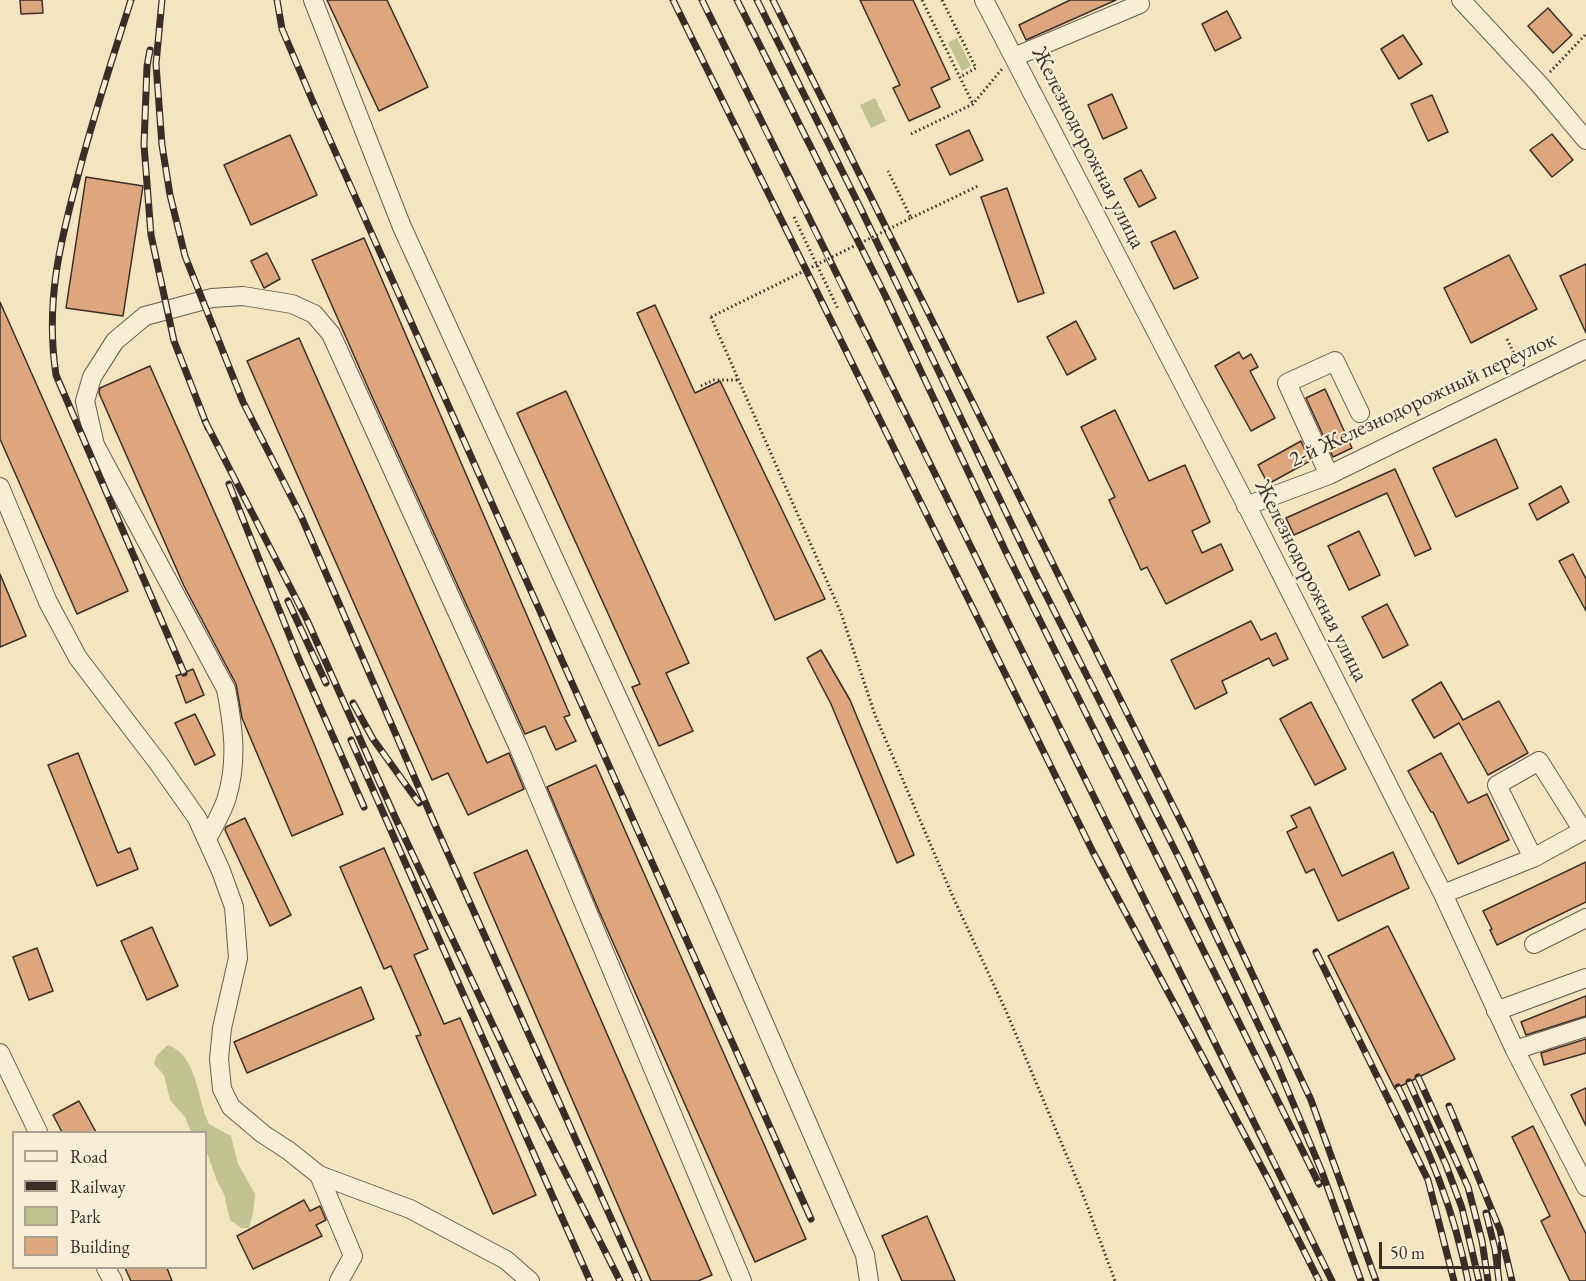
<!DOCTYPE html>
<html>
<head>
<meta charset="utf-8">
<style>
  body { margin:0 }
  #map { position:relative; width:1586px; height:1281px; overflow:hidden; background:#f4e5c0; font-family:"EB Garamond",serif }
  canvas { display:block }
  .legend { position:absolute; left:12px; top:1131px; width:195px; height:138px; box-sizing:border-box; background:#f8eed6; border:2px solid #aca190; margin:0; padding:8px 10px; list-style:none; font-size:18px; color:#3a2d27 }
  .legend li { display:flex; align-items:center; gap:12px; height:30px }
  .legend b { width:30px; border:2px solid #aca190 }
  .scale { position:absolute; left:1379px; top:1242px; width:122px; height:27px; box-sizing:border-box; border:3px solid #3a2d27; border-top:0; padding-left:8px; font-size:18px; line-height:21px; white-space:nowrap; color:#3a2d27; -webkit-text-stroke:4px #f8eed6; paint-order:stroke }
</style>
</head>
<body>
<div id="map">
<canvas width="1586" height="1281"></canvas>
<ul class="legend">
<li><b style="height:8px;background:#f8eed6"></b>Road</li>
<li><b style="height:8px;background:#3a2d27"></b>Railway</li>
<li><b style="height:16px;background:#c0c38f"></b>Park</li>
<li><b style="height:16px;background:#dea67d"></b>Building</li>
</ul>
<div class="scale">50 m</div>
</div>
<script>
const context = document.querySelector('canvas').getContext('2d');
context.lineJoin = 'round';
function fill(path, color) {
  context.fillStyle = color;
  context.fill(path, 'evenodd');
}
function stroke(path, color, width, dash) {
  context.strokeStyle = color;
  context.lineWidth = width;
  context.lineCap = dash ? 'butt' : 'round';
  context.setLineDash(dash || []);
  context.stroke(path);
}
function drawText(font, color, halo, rows, align = 'center') {
  context.font = font + ' "EB Garamond",serif';
  context.lineWidth = 4.5;
  context.setLineDash([]);
  context.textBaseline = 'middle';
  context.strokeStyle = halo;
  context.fillStyle = color;
  for (const [text, x, y, turn = 0] of rows) {
    context.save();
    context.translate(x, y);
    context.rotate((+turn || 0) * Math.PI / 180);
    context.textAlign = isNaN(turn) ? turn : align;
    if (halo) context.strokeText(text, 0, 0);
    context.fillText(text, 0, 0);
    context.restore();
  }
}
const green = new Path2D(`
  M957,38L971,66L962,71L948,43Z
  M875,98L886,121L871,128L860,105Z
  M168,1045C198,1056 197,1100 209,1124L231,1136L238,1164L255,1194L253,1214L249,1228H241L230,1220L224,1194L217,1181L206,1150V1132H191L185,1117L170,1100L164,1075L154,1064L156,1056Z`);
const building = new Path2D(`
  M20,0H42L43,13L21,14Z
  M327,0H387L428,87L379,111Z
  M860,0H913L950,79L931,88L940,107L909,121L893,88L900,85Z
  M1070,0H1116L1026,40L1019,25Z
  M1548,8L1572,35L1553,53L1528,26Z
  M1227,11L1241,38L1215,51L1202,24Z
  M1403,35L1422,64L1399,79L1381,49Z
  M1112,94L1127,128L1103,139L1088,105Z
  M1432,95L1448,132L1428,141L1411,104Z
  M969,130L983,160L950,175L936,145Z
  M1552,134L1573,160L1552,177L1530,150Z
  M290,135L317,195L251,225L224,165Z
  M1141,170L1156,198L1139,207L1124,179Z
  M86,177L143,186L123,316L66,308Z
  M1007,188L1044,293L1018,302L981,197Z
  M1175,231L1198,278L1174,289L1151,242Z
  M364,238L570,715L564,717L576,741L556,750L545,726L525,734L370,392L312,260Z
  M267,253L280,279L264,288L251,261Z
  M1509,255L1537,309L1471,343L1444,288Z
  M1586,264V333L1560,276Z
  M0,302L128,591L77,614L0,439Z
  M655,305L695,393L720,381L825,599L775,620L637,313Z
  M1076,321L1096,359L1067,375L1047,337Z
  M299,338L487,763L509,753L524,789L468,815L448,773L432,780L247,361Z
  M1239,352L1243,359L1251,354L1258,367L1250,371L1275,418L1251,431L1215,366Z
  M150,366L274,647L343,814L292,836L242,718L236,684L184,586L99,393L100,388Z
  M1325,389L1352,448L1333,457L1306,398Z
  M566,391L689,663L666,673L693,731L659,746L632,687L640,684L517,413Z
  M1115,410L1149,481L1185,465L1210,522L1192,531L1202,553L1221,544L1233,570L1166,604L1147,567L1141,570L1109,500L1115,497L1081,427Z
  M1496,439L1518,488L1456,517L1433,468Z
  M1301,441L1310,461L1268,484L1258,465Z
  M1395,469L1431,549L1415,556L1387,493L1294,535L1286,518Z
  M1561,486L1569,502L1537,520L1529,504Z
  M1359,531L1380,575L1349,590L1328,546Z
  M1573,554L1586,579V611L1559,561Z
  M0,574L26,636L0,647Z
  M1387,604L1408,645L1383,658L1362,617Z
  M1251,621L1261,640L1276,633L1288,659L1273,666L1269,658L1222,681L1227,693L1195,709L1171,660Z
  M821,650L850,700L914,855L897,863L831,704L807,658Z
  M193,669L204,695L186,703L176,676Z
  M1441,682L1463,720L1499,701L1528,753L1488,775L1459,723L1434,738L1412,700Z
  M1311,702L1346,769L1315,785L1280,719Z
  M195,714L215,755L195,765L175,723Z
  M78,753L118,853L130,848L138,869L97,886L48,765Z
  M1441,753L1468,803L1487,794L1509,840L1458,864L1433,812H1431L1408,771Z
  M596,765L806,1239L755,1262L599,911L547,787Z
  M1310,807L1342,876L1393,852L1409,888L1338,921L1314,869L1306,873L1287,832L1297,827L1291,816Z
  M245,818L291,915L270,926L225,830L226,827Z
  M384,848L428,949L414,955L444,1024L460,1018L536,1195L493,1214L416,1036L421,1035L391,966L384,969L340,867Z
  M527,850L712,1275L698,1281H651L474,873Z
  M1586,862V902L1497,945L1490,930L1492,929L1483,911Z
  M1388,926L1455,1059L1395,1089L1328,956Z
  M152,927L178,986L147,1000L121,941Z
  M37,948L53,991L29,1000L13,957Z
  M361,987L374,1019L247,1073L234,1042Z
  M1586,996V1016L1526,1035L1521,1022Z
  M1586,1039V1053L1544,1065L1541,1053Z
  M1586,1088V1126L1571,1095Z
  M79,1101L96,1132H62L53,1115Z
  M1533,1126L1586,1234V1281H1570L1541,1221L1550,1216L1512,1137Z
  M304,1200L310,1211L320,1206L326,1220L316,1225L322,1236L253,1269L237,1236Z
  M927,1216L955,1281H902L882,1236Z
  M125,1268H167L172,1281H131Z`);
const path = new Path2D(`
  M922,0L973,104
  M942,0L976,68L960,77
  M1550,72L1586,34
  M911,134L973,104L1002,69
  M794,217L838,309
  M911,218L978,186
  M711,317L841,613L875,715L953,897L1006,1011L1082,1192L1115,1281
  M1507,339L1519,364
  M701,386L714,380H739`);
const minor = new Path2D(`
  M313,0L402,227L709,897L865,1255L869,1281
  M984,0L1250,512L1443,894L1515,1050L1586,1187
  M1461,0L1539,84L1586,140
  M1014,57L1140,4L1138,0
  M1329,475L1287,383L1335,361L1360,413
  M0,487L48,602L78,658L159,764L197,818L221,871L234,907L238,958L222,1028L219,1059L222,1089L231,1107L263,1134L289,1151L319,1175L353,1256L339,1281
  M1246,506L1329,475L1586,349
  M207,839C214,826 223,811 227,797C238,760 233,725 226,689L95,445L85,401L92,377L115,341L145,316L212,298L243,296L292,304L314,314L331,334L518,746L742,1281
  M1533,858L1497,785L1539,761L1583,831
  M1443,894L1533,858L1586,829
  M1534,944L1586,918
  M1496,1011L1586,978
  M1515,1050L1586,1027
  M0,1053L38,1132
  M319,1175L410,1209L506,1260L530,1281
  M106,1268L113,1281`);
const rail = new Path2D(`
  M131,0C113,57 94,114 79,172C60,242 45,302 56,375L184,673
  M162,0L156,64L162,145L170,195L185,256L243,402L301,516L436,827L639,1281
  M277,0L282,29L313,102L811,1219
  M673,0L1093,852L1268,1179L1319,1281
  M702,0C911,428 1123,853 1332,1281
  M737,0L884,293L1005,550L1319,1184
  M757,0L859,205L1035,573L1180,860L1275,1060L1322,1172L1361,1281
  M773,0L1187,834L1311,1100L1376,1281
  M150,50L147,66L144,145L151,235L174,341L208,428
  M205,421L307,620L395,817L524,1091L620,1281
  M229,484L298,657L364,807
  M288,601L326,683
  M353,703L373,739L419,803
  M351,740L590,1281
  M1316,952L1428,1180L1454,1281
  M1418,1077L1468,1187L1482,1241L1488,1281
  M1409,1082L1446,1165L1462,1208L1479,1281
  M1398,1087C1430,1152 1454,1210 1468,1281
  M1449,1106L1500,1230L1512,1281
  M1486,1213L1495,1249L1499,1281`);
const pathBridge = new Path2D(`
  M711,317L911,218L888,171`);
const streetNames = [
  ["Железнодорожная улица",1088,148,63],
  ["2-й Железнодорожный переулок",1423,400,-25],
  ["Железнодорожная улица",1311,581,63]
];
fill(green, '#c0c38f');
fill(building, '#dea67d');
stroke(building, '#3a2d27', 1.5);
stroke(minor, '#685b4d', 20);
stroke(path, '#3a2d27', 3, [1.5, 3]);
stroke(minor, '#f8eed6', 18);
stroke(rail, '#3a2d27', 7);
stroke(rail, '#f8eed6', 4.5, [14]);
stroke(pathBridge, '#3a2d27', 3, [1.5, 3]);
drawText('22px', '#3a2d27', '#f8eed6', streetNames);
</script>
</body>
</html>
